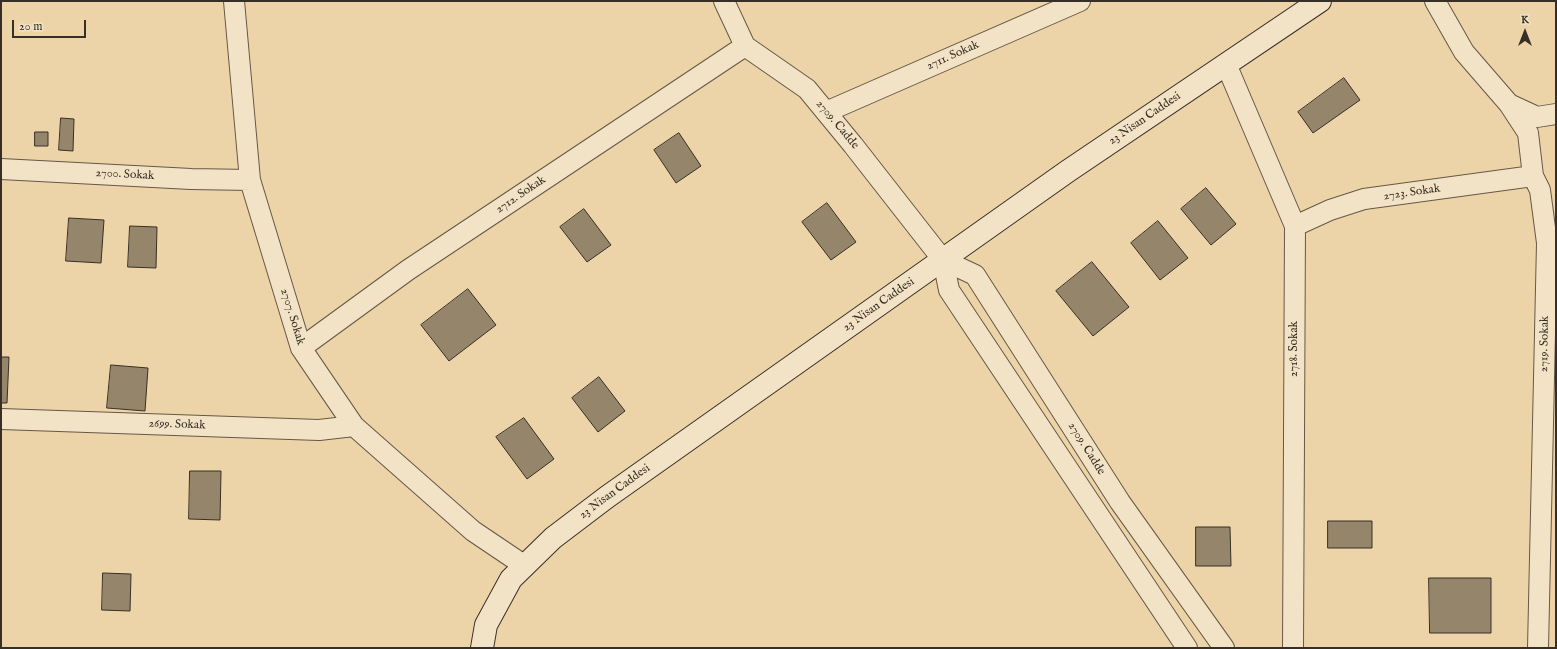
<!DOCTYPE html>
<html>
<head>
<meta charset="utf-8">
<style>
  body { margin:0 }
  #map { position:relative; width:1557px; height:649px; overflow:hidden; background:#ecd4a8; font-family:"IM FELL English",serif }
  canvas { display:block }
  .frame { position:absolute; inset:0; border:2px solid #372f26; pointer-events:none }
  .north { position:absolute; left:1505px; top:12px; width:40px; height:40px; -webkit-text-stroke:3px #f3e3c6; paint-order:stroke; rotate:0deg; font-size:11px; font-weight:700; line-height:16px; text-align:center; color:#372f26 }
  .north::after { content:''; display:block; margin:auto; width:14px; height:18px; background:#372f26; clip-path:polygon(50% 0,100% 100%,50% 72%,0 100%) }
  .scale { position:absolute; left:12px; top:20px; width:74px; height:18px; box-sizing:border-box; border:2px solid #372f26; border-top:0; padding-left:5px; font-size:12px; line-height:14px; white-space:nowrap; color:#372f26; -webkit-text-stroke:3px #f3e3c6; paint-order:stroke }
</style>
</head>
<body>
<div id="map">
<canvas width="1557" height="649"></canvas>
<div class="frame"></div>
<div class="north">K</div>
<div class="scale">20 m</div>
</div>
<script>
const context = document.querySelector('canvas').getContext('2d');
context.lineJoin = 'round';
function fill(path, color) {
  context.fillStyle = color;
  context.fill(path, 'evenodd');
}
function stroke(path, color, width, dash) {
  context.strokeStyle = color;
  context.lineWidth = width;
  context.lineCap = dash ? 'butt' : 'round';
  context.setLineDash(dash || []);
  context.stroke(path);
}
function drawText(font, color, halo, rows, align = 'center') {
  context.font = font + ' "IM FELL English",serif';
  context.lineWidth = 3;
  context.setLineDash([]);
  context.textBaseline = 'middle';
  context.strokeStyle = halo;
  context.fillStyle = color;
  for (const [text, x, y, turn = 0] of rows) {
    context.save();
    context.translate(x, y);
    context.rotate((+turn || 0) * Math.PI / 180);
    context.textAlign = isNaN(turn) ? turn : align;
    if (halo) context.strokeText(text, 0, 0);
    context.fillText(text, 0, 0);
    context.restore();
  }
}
const building = new Path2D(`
  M1344,78L1360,100L1313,133L1298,112Z
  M61,118L74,119L73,151L59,150Z
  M35,132H48V146H35Z
  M679,133L701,166L676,183L654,150Z
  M1206,188L1236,224L1211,245L1181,209Z
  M827,203L856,242L831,260L802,222Z
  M584,209L611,245L587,262L560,227Z
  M69,218L104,220L101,263L66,261Z
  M1158,221L1188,258L1160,280L1131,243Z
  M130,226L157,227L156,268L128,267Z
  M1092,262L1129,307L1093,336L1056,291Z
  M468,289L496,325L449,361L421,325Z
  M1,357H9L7,403H1Z
  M111,365L148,368L145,411L107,408Z
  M599,377L625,411L598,432L572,398Z
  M524,418L554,459L527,479L496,437Z
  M190,471H221L220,520L189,519Z
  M1328,521H1372V548H1328Z
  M1196,527H1230L1231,566H1196Z
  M103,573L131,574L130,611L102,610Z
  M1429,578H1491V633H1430Z`);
const street = new Path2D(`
  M234,1L250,180L301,348L354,426L473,531L525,566
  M724,1L745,46L807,89L853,145L943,260L975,275L1120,502L1224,648
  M1435,1L1464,52L1509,104L1528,133L1533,176L1540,190L1547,243L1538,648
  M1226,64L1295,226L1293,648
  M1509,104L1537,117L1556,114
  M826,112L1080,1
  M1,169L191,179L250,180
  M1295,226L1330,210L1364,199L1533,176
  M943,260L949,290L1187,648
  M301,348L408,270L745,46
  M1,419L319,430L354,426`);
const secondary = new Path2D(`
  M482,648L486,625L511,579L553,538L607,497L1068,171L1320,1`);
const streetNames = [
  ["2711. Sokak",953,56,-24],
  ["23 Nisan Caddesi",1145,119,-34],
  ["2709. Cadde",837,125,50],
  ["2700. Sokak",125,175,3],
  ["2723. Sokak",1412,193,-8],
  ["2712. Sokak",521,195,-34],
  ["23 Nisan Caddesi",879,305,-35],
  ["2707. Sokak",292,317,73],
  ["2719. Sokak",1545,344,-89],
  ["2718. Sokak",1295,349,-90],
  ["2699. Sokak",177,425,2],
  ["2709. Cadde",1086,449,58],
  ["23 Nisan Caddesi",615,492,-36]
];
fill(building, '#95856a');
stroke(building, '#372f26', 1);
stroke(street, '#645846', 22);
stroke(secondary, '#372f26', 24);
stroke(street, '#f3e3c6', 20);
stroke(secondary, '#f3e3c6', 22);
drawText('12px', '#372f26', '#f3e3c6', streetNames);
</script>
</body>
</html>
